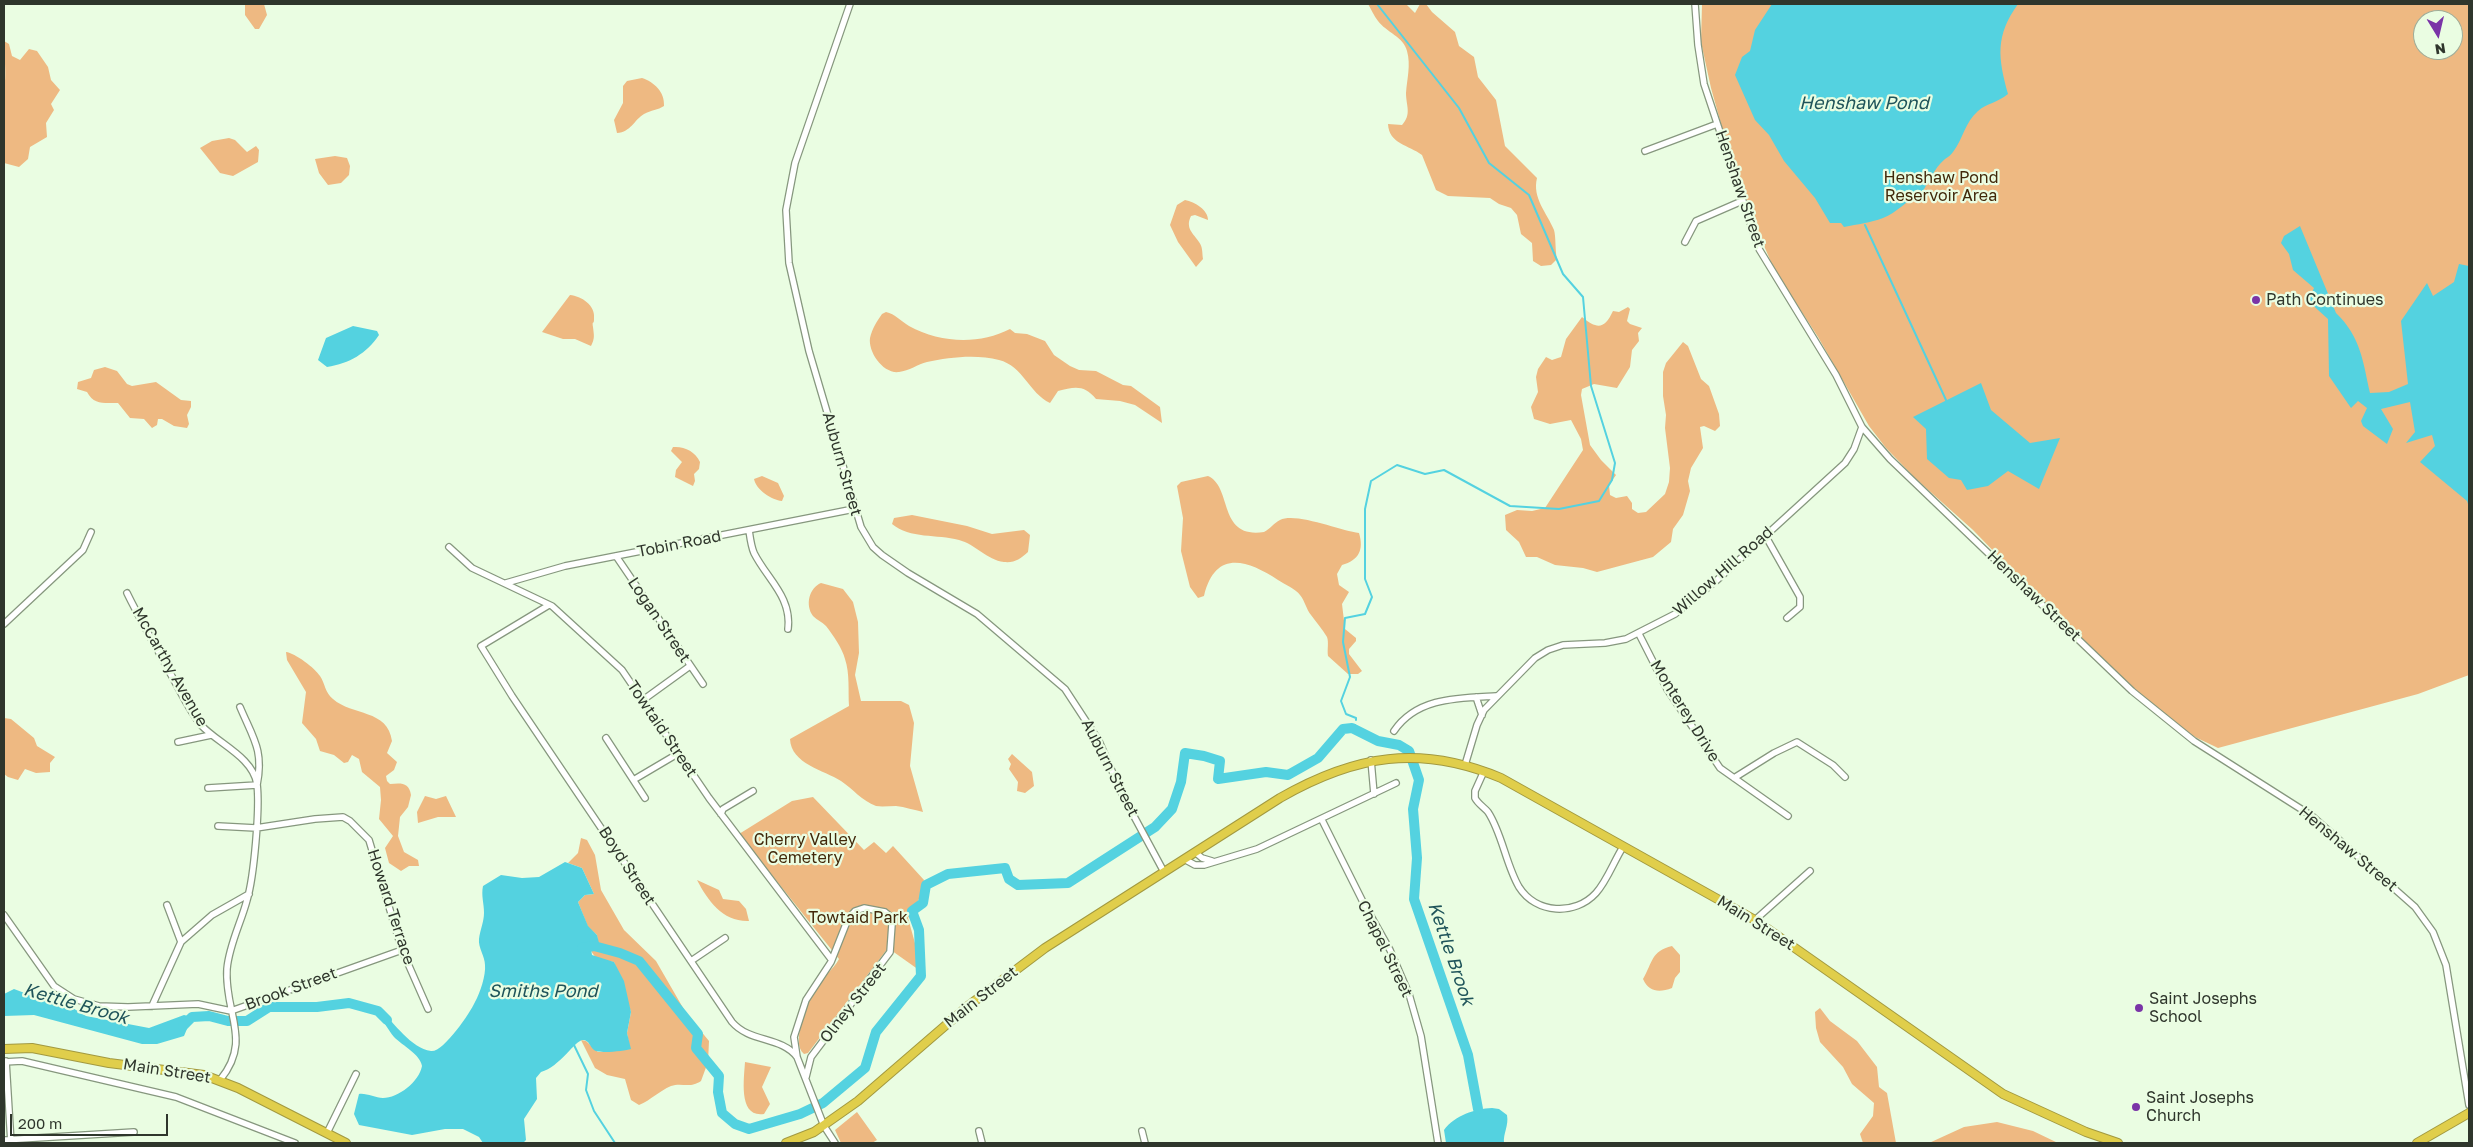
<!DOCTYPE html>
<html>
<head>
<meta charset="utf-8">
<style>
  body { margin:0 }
  #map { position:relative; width:2473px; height:1147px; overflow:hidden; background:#eafde2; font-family:"Golos Text",sans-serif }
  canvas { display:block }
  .frame { position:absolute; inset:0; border:5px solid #2f362c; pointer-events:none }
  .north { position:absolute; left:2413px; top:10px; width:50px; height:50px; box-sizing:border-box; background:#eafde2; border:1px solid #9fad99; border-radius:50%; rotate:171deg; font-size:14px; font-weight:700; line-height:20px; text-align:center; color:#2f362c }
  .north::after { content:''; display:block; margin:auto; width:18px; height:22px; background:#7a34a7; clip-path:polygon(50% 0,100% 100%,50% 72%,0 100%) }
  .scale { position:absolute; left:10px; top:1114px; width:158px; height:22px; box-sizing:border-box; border:2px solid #2f362c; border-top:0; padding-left:6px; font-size:15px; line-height:18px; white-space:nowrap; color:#2f362c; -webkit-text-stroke:4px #eafde2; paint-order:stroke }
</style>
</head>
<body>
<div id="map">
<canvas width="2473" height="1147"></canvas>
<div class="frame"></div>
<div class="north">N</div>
<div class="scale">200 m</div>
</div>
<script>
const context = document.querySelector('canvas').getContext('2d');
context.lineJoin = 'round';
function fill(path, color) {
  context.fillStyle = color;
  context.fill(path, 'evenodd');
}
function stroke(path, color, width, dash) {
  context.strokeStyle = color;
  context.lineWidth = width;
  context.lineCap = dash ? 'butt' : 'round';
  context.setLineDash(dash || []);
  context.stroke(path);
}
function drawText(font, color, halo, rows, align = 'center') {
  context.font = font + ' "Golos Text",sans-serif';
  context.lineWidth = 4.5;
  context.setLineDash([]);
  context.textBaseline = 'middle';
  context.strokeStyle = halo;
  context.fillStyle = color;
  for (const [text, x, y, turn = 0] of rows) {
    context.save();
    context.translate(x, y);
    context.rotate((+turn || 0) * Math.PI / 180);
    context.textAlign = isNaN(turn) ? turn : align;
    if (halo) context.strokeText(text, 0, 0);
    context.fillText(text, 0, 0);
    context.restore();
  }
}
const green = new Path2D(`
  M245,4H264L267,15L259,29H255L245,15Z
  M1368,4H1406L1415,13L1420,4H1426L1432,12L1455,32L1459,46L1474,57L1478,77L1496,100L1505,146L1537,178C1532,198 1547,213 1554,230C1556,236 1555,251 1557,259L1551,265L1541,266L1533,261L1532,243L1521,234L1517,215L1511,208L1499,204L1490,198L1448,196L1436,190L1422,155C1409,145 1389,144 1388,124L1402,125C1412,114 1406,106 1406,93C1407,79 1411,65 1407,51C1404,37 1386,32 1378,21C1374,16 1371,9 1368,4Z
  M1702,4H2469V675L2418,694L2218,748L2195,737L2148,703L2036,595L1973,530L1916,479L1886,448L1869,426L1818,337L1774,269L1756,227L1728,149L1711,88L1701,42ZM2423,20H2453V50H2423Z
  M4,41L9,44L12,56L20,60L29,49L37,51L48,67L51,80L60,90L51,104L54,110L46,123L47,137L30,147L28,159L19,167L4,163V87C7,80 4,51 4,41Z
  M642,78C654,82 665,92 664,106C658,110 651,110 644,114C634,120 631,132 617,133L614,120L623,103V86L627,81Z
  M229,138L235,140L247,152L256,146L259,150L258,162L233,176L220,173L200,148L212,141Z
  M335,156L347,158L350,166L349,175L341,183L328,185L319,173L315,159Z
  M1185,200C1195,202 1208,210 1208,220L1195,215L1191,216C1185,228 1193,233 1199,242C1203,247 1202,253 1203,259L1196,267L1178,242L1170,225L1177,205Z
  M570,295C581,296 596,305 594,319C594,326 592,319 593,327C594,336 595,338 591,346L575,339H563L542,332Z
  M1628,307L1630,309L1627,321L1630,324L1642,328L1638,333L1639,341L1632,350L1630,367L1617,388L1594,384L1582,389L1581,395L1590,445L1601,460L1616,475L1609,485L1610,495L1616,498L1627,496L1632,503V509L1638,513L1646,512L1665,494L1669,482L1670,468L1665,428L1666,415L1663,396V372L1666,363L1683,342L1688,346L1701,379L1709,386L1719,414L1720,426L1715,431L1704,426L1700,427L1703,448L1691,468L1688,481L1690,491L1683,515L1673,529L1671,542L1653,557L1597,572L1583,568L1555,565L1537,557H1526L1519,542L1506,530L1505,515L1517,510L1532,511L1545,508L1583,450L1581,439L1571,420L1550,424L1534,419L1531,407L1538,392L1536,377L1538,369L1546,357L1552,360L1561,357L1566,339L1582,317C1597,329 1604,330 1613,311L1619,312Z
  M886,312C895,314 901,321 909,326C940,343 979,345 1010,329L1015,333L1027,334L1045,341L1054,355L1070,366L1079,370L1096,371L1123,385L1131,386L1160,407L1162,423L1135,405L1120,401L1096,399C1084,384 1074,387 1058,391L1050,403C1029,393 1023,366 999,360C977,354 949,357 927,362C918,364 909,371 899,372C883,374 868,352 870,338C872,329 877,321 882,314Z
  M105,367L117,371L127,384L132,386L156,382L181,400L191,401V407L187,415L189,424L187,428L174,426L162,419H158L157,425L152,428L144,419L130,418L118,403C104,403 94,405 87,392L77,389L78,382L91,378L94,370Z
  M673,447C684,446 695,451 700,462L699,469L694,474L695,481L693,486L675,477L676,470L682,462L671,451Z
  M762,476L778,483L784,496L782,501C772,500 756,490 754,479Z
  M1208,476C1233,487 1217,539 1264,532C1270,529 1274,523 1280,520C1296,512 1341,531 1359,533C1364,550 1359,560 1342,565L1337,574L1339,585L1349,592L1342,604L1345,629L1356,638V641L1349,649V654L1362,671L1358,674H1348L1328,656C1327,650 1329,642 1327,637C1322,629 1317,623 1311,615C1306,609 1305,601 1300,595C1296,589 1284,584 1278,580C1246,559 1215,550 1204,596L1198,598L1190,587L1181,551L1183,518L1177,486L1181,482Z
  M912,515L967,526L992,534L1024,530L1030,535L1028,552C1020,559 1015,563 1004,562C987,560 975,544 959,540C937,534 910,539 892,524L894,518Z
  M821,583L843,589L853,602L858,622L859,653L855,675L861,701H901L909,705L914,723L910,766L923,812C914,810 905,807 896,806C889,806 882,807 876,806C862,801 853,789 841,781C824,770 791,764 790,739L849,706C848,691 850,674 845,659C842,648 833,635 826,626C822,622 817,620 813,616C805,605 809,588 821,583Z
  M286,652C295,653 315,668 320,676C325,683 325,693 333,699C352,716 388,709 392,741L387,753L397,762L394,770L386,776L387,781L390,784C401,783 409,782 411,795L408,807L400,817L398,836L404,852L418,860L419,866H409L401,871L389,863L385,848L393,836L379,819L381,800L380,787L362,772L359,759L352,755L348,762L344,763L334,755L320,751L316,739L302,723L306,692L287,660Z
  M4,718L11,719L34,738L37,746L55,757L50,763V772L36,773L25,769L18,780L8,777L4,774Z
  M1012,754L1032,772L1034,786L1025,793L1017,791L1018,782L1009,769L1011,764L1008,759Z
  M425,796L436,799L446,796L456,817H438L418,823L417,812Z
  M813,797L864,850L874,842L886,853L893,846L924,880L919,899L908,918L918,954L919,970L888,948L808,1053L804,1054C790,1043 808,999 817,986C823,976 833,970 839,959L739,834L792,801Z
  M581,838L587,840L595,855L601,890L624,930L656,961L686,1013L709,1041L708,1062L701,1081C689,1089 682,1082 671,1086C659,1091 651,1100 639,1105L631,1100L625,1079L607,1075L595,1068L581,1040L586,1041L598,1052L630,1049L627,1033L631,1012L614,962C605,960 593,960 591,949L598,944L597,935L588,927L578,902L585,895L594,894L582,868L568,863L578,853Z
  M697,880L719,890L723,899L739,901L746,909L749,921C723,922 708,901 697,880Z
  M1672,946L1680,955V972L1675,978L1672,988C1659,993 1649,992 1643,979C1653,962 1651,951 1672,946Z
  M1820,1008L1830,1021L1857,1041L1877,1067L1879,1087L1887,1093L1896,1143H1863L1860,1134L1873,1116L1874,1103L1852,1084L1843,1067L1820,1042L1816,1028L1815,1012Z
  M745,1062L771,1067L762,1087L770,1104L764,1114C738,1118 744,1079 745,1062Z
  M857,1112L877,1140L872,1143H841L835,1130Z
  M1997,1122L2033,1131L2058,1143H1929L1964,1127Z`);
const water = new Path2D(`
  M1772,4H2018C1995,36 1998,58 2008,94C1997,103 1987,103 1978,111C1965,122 1963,139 1953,152C1951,155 1948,157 1945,159C1934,168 1928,184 1921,194C1906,200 1897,213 1883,218C1870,223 1858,224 1844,227L1841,223H1830L1815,198L1784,161L1769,135L1755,120L1735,75L1742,57L1750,51L1755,30Z
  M2300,226L2336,313C2361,337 2363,362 2370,393L2389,392L2408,384L2401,321L2427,283L2433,296L2454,282L2459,264L2469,266V507L2467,501L2420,462L2435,446L2432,435L2406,443L2415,432L2410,402L2381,409L2393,429L2387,444L2363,426L2361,421L2367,408L2358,401L2351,408L2329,376L2328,319L2308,301L2314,288L2293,270L2289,254L2281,243L2284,236Z
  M353,326L377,331L379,335C366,354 350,363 327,367L318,360L326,338Z
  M1981,383L1991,410L2030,443L2060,438L2039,489L2008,471L1988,486L1967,490L1961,480L1949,478L1927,459L1926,429L1913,417Z
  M565,862L582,868L594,894L585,895L578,902L588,926L597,935L599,943L591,949L592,955L614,962L624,981L631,1012L627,1033L631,1049C625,1051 599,1054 594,1050C590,1047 589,1040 583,1040C575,1040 560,1067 541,1072L536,1078L537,1099L524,1119L526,1140L523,1143H483L479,1137L463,1129H445L412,1135L359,1125L354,1114L359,1094C367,1093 375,1098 383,1098C398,1098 419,1082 422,1066C420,1054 403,1046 394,1037C388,1030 384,1020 376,1014L378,1011L381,1010C394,1023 411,1048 431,1051C443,1053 470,1013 475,1002C480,993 486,975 485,965C485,956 478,948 479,939C480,930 484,922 484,913C484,903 481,896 483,886L501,875L522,878L539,877Z
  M14,989L51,1003L71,1007L86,1016L149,1028L184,1015L192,1017L184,1036L157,1044H142L34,1015L4,1016V994Z
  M1492,1108L1499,1109L1507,1115C1509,1126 1503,1133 1504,1143H1446L1444,1130C1455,1115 1475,1109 1492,1108Z`);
const stream = new Path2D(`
  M1865,225L1946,400
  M1356,720V718L1346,714L1341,701L1350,677L1343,642L1345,618L1365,614L1372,597L1365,579V509L1371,481L1397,465L1425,474L1444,470L1510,506L1559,509L1599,501L1612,480L1615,463L1591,386L1583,297L1563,274L1529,195L1489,163L1459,108L1377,4
  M1352,728L1355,725
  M573,1043L588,1074L586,1090L594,1111L615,1143`);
const river = new Path2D(`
  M582,948L594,946L620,953L639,961L698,1034L696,1048L719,1076L718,1092L722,1113L735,1124L749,1129L800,1114L823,1103L865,1068L876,1032L921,976L919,930L912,911L923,903L926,885L948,874L1005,868L1009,879L1018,885L1068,883L1155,827L1172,809L1181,782L1185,753L1204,756L1220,761L1218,779L1266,772L1288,775L1318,758L1343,729L1352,728L1378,741L1399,745L1409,751L1419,780L1413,809L1417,858L1414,899L1468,1055L1478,1109
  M183,1026L192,1017L209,1016L228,1021H247L269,1007H317L349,1003L378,1011L387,1020`);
const minor = new Path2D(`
  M850,4L795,163L786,210L789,263L809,351L861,527L873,547L882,555L908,573L977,614L1065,689L1099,741L1122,794L1164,872
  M1695,4L1698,45L1704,84L1759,249L1836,375L1862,427L1890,459L2132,691L2194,741L2312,816L2415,907L2433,932L2446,965L2469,1105
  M1645,151L1717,124
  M1685,242L1696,221L1742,201
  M749,530C750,537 751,546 754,553C767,579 792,597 788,629
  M1765,535L1800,597V607L1787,618
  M449,547L472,568L552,606L622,670L709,798L831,959
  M616,556L703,684
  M506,583L565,566L854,509
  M127,593C140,620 156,646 170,673C180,690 188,709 201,725C217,743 253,757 257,784C260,808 254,877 247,900C241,923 229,945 227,969C224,1013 253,1040 220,1080
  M549,605L481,646L512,696L732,1022C750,1043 781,1036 797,1057
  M4,624L83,550L91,532
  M1639,634L1667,689L1720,768L1788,816
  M1476,697L1482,715
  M643,700L690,666
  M1394,731C1417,697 1459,698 1496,696
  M606,738L645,798
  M178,742L211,735
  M1371,760L1374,794
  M1465,765L1477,725L1484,710L1535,658L1548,650L1563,645L1605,643L1626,639L1675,614L1716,581L1845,463L1854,449L1862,427
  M1484,771L1475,791V798C1478,804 1484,807 1488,812C1502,833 1506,865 1519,887C1536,914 1575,916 1596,893C1607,881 1614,861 1623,847
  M1734,778L1774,753L1797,742L1833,765L1845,777
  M635,779L679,753
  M208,788L257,785C264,750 253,738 240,707
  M721,814L723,809L753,791
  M1322,820L1363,902L1390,950L1409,994L1421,1036L1438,1143
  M218,826L256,828L315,819L343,817L350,821L369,840L402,950L428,1009
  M1195,852L1202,858L1212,861
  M1184,859L1195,865H1204L1257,849L1396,783
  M167,905L181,942
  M4,915L54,986L74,999L99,1006L128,1007L198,1004L231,1011L402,950
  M1755,920L1810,871
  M691,961L725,938
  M152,1006L181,942L212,915L249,894
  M6,1061L11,1143
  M4,1062L22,1061L176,1097L295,1143
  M806,1077L811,1057L890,952L892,924L891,917L885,912L864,908L855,911L848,919L831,962L806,1000L794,1037L797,1057L824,1126L835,1143
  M979,1131L982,1143
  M1142,1131L1145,1143
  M327,1133L356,1074
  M4,1140L134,1132`);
const highway = new Path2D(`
  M4,1049L32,1048L109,1063L204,1075L238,1088L346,1143
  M786,1143L814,1132L858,1101L968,1006L1045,948L1280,798C1355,755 1420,744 1501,778L1755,920L2003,1094L2086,1132L2118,1143
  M2417,1143L2469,1113`);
const markers = [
  [2256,300,5,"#7a34a7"],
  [2139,1008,5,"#7a34a7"],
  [2136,1107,5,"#7a34a7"]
];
const parkNames = [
  ["Henshaw Pond",1941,178],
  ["Reservoir Area",1941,196],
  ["Cherry Valley",805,840],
  ["Cemetery",805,858],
  ["Towtaid Park",858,918]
];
const streetNames = [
  ["Henshaw Street",1740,189,71],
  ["Auburn Street",842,464,74],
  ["Tobin Road",679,544,-11],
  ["Willow Hill Road",1723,571,-41],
  ["Henshaw Street",2034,596,44],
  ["Logan Street",659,620,56],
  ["McCarthy Avenue",170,667,60],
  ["Monterey Drive",1685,711,58],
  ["Towtaid Street",662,729,56],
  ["Auburn Street",1110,768,63],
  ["Henshaw Street",2348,849,40],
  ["Boyd Street",627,866,57],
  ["Howard Terrace",391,907,72],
  ["Main Street",1756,923,32],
  ["Chapel Street",1385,949,64],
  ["Brook Street",291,989,-20],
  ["Main Street",981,997,-38],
  ["Olney Street",853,1003,-52],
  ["Main Street",167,1071,9]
];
const poiNames = [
  ["Path Continues",2266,300],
  ["Saint Josephs",2149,999],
  ["School",2149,1017],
  ["Saint Josephs",2146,1098],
  ["Church",2146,1116]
];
const waterNames = [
  ["Henshaw Pond",1864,103],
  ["Kettle Brook",1451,954,71],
  ["Smiths Pond",543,991],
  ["Kettle Brook",76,1004,16]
];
fill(green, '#eeb982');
fill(water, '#54d2e0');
stroke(stream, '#54d2e0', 2);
stroke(river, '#54d2e0', 10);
stroke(minor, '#86977e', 8);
stroke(highway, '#a29940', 10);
stroke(minor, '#fff', 5.5);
stroke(highway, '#e0ce4b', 8);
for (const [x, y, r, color] of markers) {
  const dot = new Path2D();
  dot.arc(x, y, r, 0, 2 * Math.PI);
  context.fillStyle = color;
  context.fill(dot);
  stroke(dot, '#eafde2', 2);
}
drawText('16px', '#41280a', '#eafde2', parkNames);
drawText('16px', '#2f362c', '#eafde2', streetNames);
drawText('16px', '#2f362c', '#eafde2', poiNames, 'left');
drawText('italic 18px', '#1f545a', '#eafde2', waterNames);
</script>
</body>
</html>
